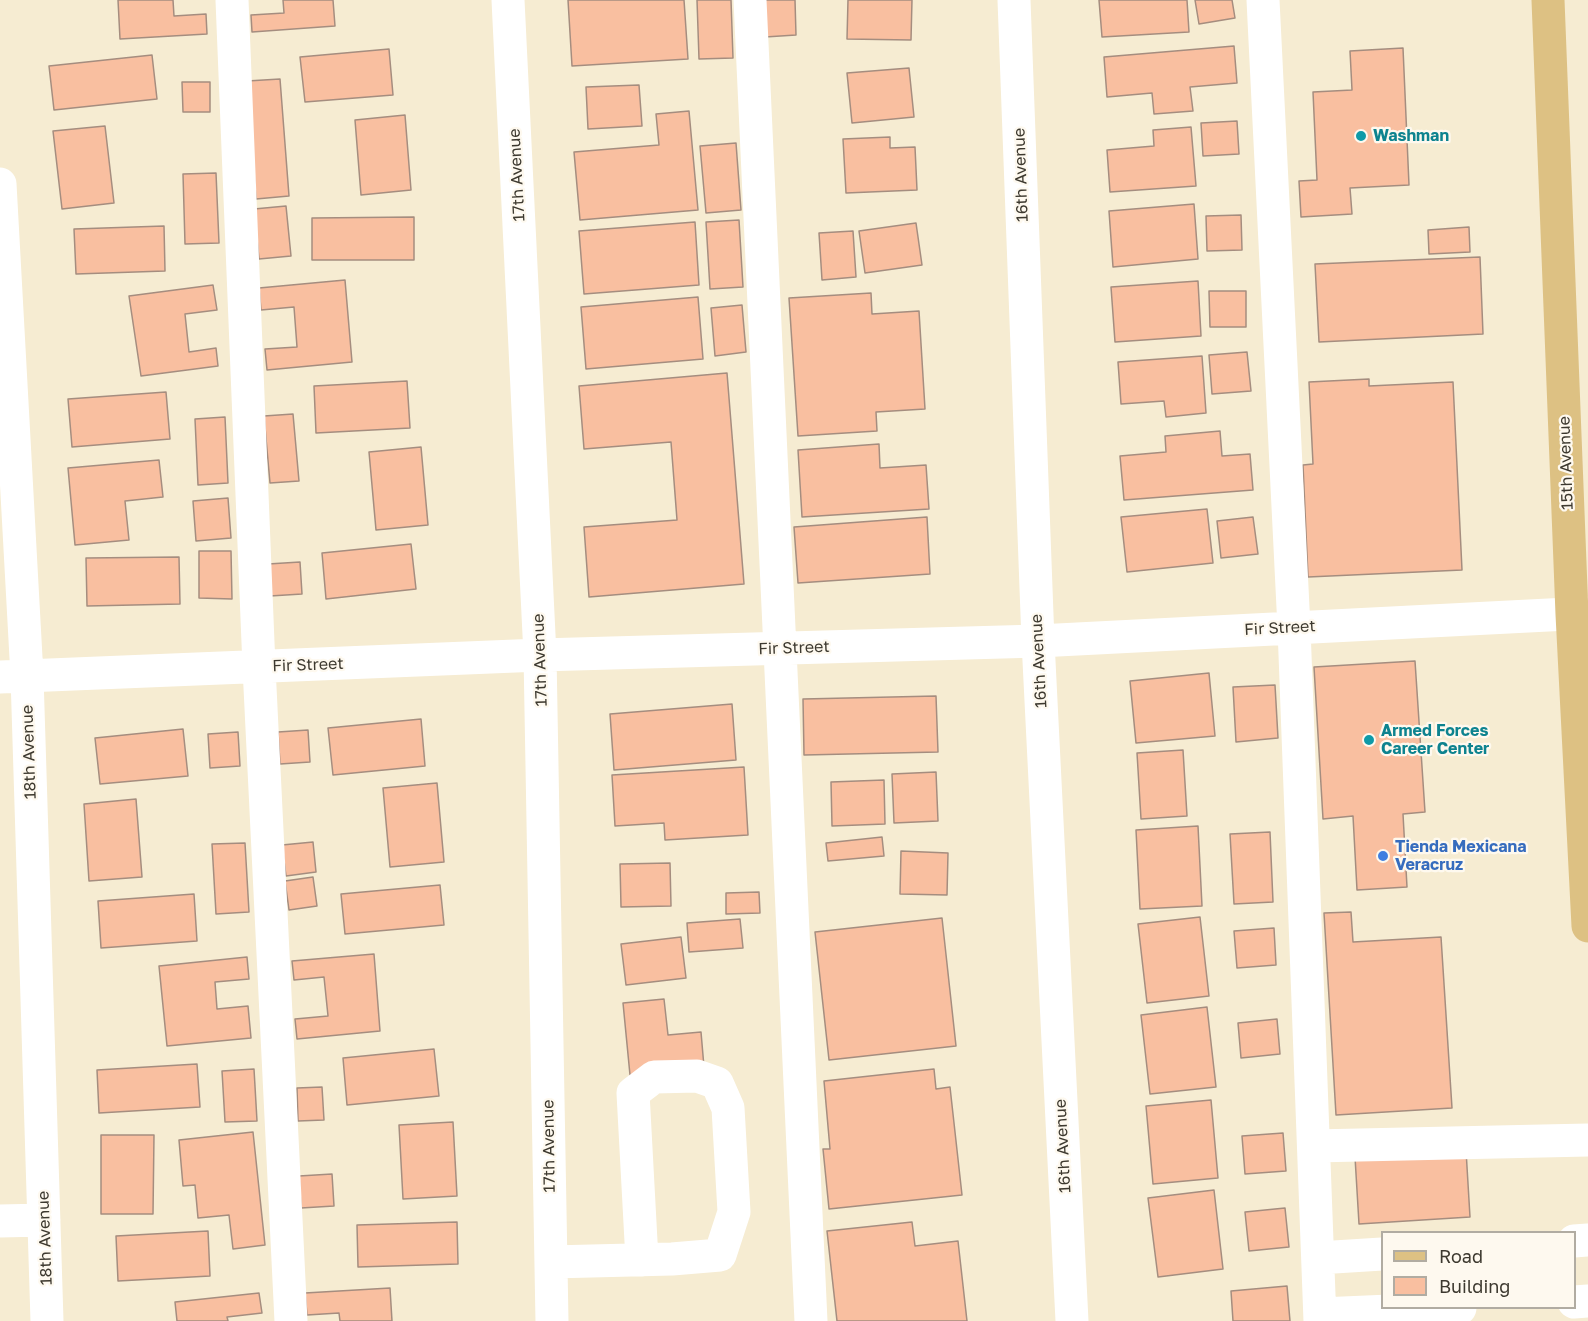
<!DOCTYPE html>
<html>
<head>
<meta charset="utf-8">
<style>
  body { margin:0 }
  #map { position:relative; width:1588px; height:1321px; overflow:hidden; background:#f6ecd2; font-family:"Golos Text",sans-serif }
  canvas { display:block }
  .legend { position:absolute; left:1381px; top:1231px; width:195px; height:78px; box-sizing:border-box; background:#fef9ef; border:2px solid #b1aca2; margin:0; padding:8px 10px; list-style:none; font-size:18px; color:#3d392f }
  .legend li { display:flex; align-items:center; gap:12px; height:30px }
  .legend b { width:30px; border:2px solid #b1aca2 }
</style>
</head>
<body>
<div id="map">
<canvas width="1588" height="1321"></canvas>
<ul class="legend">
<li><b style="height:8px;background:#ddc183"></b>Road</li>
<li><b style="height:16px;background:#f9bfa0"></b>Building</li>
</ul>
</div>
<script>
const context = document.querySelector('canvas').getContext('2d');
context.lineJoin = 'round';
function fill(path, color) {
  context.fillStyle = color;
  context.fill(path, 'evenodd');
}
function stroke(path, color, width, dash) {
  context.strokeStyle = color;
  context.lineWidth = width;
  context.lineCap = dash ? 'butt' : 'round';
  context.setLineDash(dash || []);
  context.stroke(path);
}
function drawText(font, color, halo, rows, align = 'center') {
  context.font = font + ' "Golos Text",sans-serif';
  context.lineWidth = 4.5;
  context.setLineDash([]);
  context.textBaseline = 'middle';
  context.strokeStyle = halo;
  context.fillStyle = color;
  for (const [text, x, y, turn = 0] of rows) {
    context.save();
    context.translate(x, y);
    context.rotate((+turn || 0) * Math.PI / 180);
    context.textAlign = isNaN(turn) ? turn : align;
    if (halo) context.strokeText(text, 0, 0);
    context.fillText(text, 0, 0);
    context.restore();
  }
}
const building = new Path2D(`
  M118,0H173L174,16L206,14L207,34L120,39Z
  M283,0H333L335,26L252,32L251,15L284,13Z
  M568,0H684L688,59L572,66Z
  M697,0H731L733,58L699,59Z
  M764,0H795L796,35L765,37Z
  M848,0H912L911,40L847,39Z
  M1099,0H1187L1189,32L1102,37Z
  M1195,0H1232L1235,18L1199,24Z
  M1234,46L1237,83L1190,87L1193,111L1154,114L1152,93L1107,97L1104,57Z
  M1403,48L1409,185L1350,188L1352,214L1301,217L1299,181L1317,180L1313,92L1352,90L1350,51Z
  M389,49L393,95L305,102L300,57Z
  M152,55L157,99L54,110L49,66Z
  M909,68L914,117L852,123L847,73Z
  M280,79L289,196L256,199L247,81Z
  M182,82H210V112H183Z
  M639,85L642,126L588,129L586,87Z
  M689,111L698,210L580,220L574,152L659,145L656,114Z
  M405,115L411,190L361,195L355,120Z
  M1237,121L1239,154L1203,156L1201,123Z
  M105,126L114,203L62,209L53,131Z
  M1191,127L1196,186L1110,192L1107,150L1154,146L1153,130Z
  M890,137V148L915,147L917,190L846,193L843,139Z
  M736,143L741,210L706,213L700,146Z
  M216,173L219,243L185,244L183,174Z
  M1194,204L1198,259L1113,267L1109,211Z
  M286,206L291,256L259,259L254,209Z
  M1241,215L1242,250L1207,251L1206,216Z
  M414,217V260H312V218Z
  M739,220L743,287L710,289L706,222Z
  M695,222L699,285L584,294L579,231Z
  M916,223L922,265L865,273L859,231Z
  M164,226L165,271L76,274L74,229Z
  M1469,227L1470,252L1429,254L1428,230Z
  M853,231L856,277L822,280L819,233Z
  M1480,257L1483,334L1319,342L1315,264Z
  M345,280L352,362L267,370L265,349L297,347L294,307L261,310L259,288Z
  M1198,281L1201,336L1115,342L1111,287Z
  M213,285L217,310L185,314L189,352L216,348L218,366L141,376L129,296Z
  M1209,291H1246V327H1210Z
  M871,293L872,314L919,311L925,409L876,412L877,431L798,436L789,298Z
  M698,297L703,359L586,369L581,307Z
  M742,305L746,352L715,356L711,308Z
  M1247,352L1251,391L1212,394L1209,355Z
  M1202,356L1206,413L1166,417L1164,401L1121,404L1118,362Z
  M727,373L744,584L589,597L584,527L677,520L671,442L584,449L579,386Z
  M1369,379V386L1453,382L1462,570L1308,577L1303,465L1313,464L1309,382Z
  M407,381L410,428L316,433L314,386Z
  M166,392L170,439L72,447L68,399Z
  M293,414L299,481L270,483L264,416Z
  M225,417L228,483L198,485L195,419Z
  M1220,431L1222,456L1250,454L1253,490L1124,500L1120,456L1166,452L1165,436Z
  M879,444L880,468L926,465L929,509L802,517L798,450Z
  M421,447L428,525L376,530L369,452Z
  M159,460L163,497L125,501L129,540L75,545L68,468Z
  M228,498L231,538L196,541L193,501Z
  M1207,509L1213,563L1127,572L1121,517Z
  M927,517L930,574L798,583L794,527Z
  M1253,517L1258,554L1221,558L1217,521Z
  M411,544L416,589L326,599L322,553Z
  M199,551H231L232,599L199,598Z
  M179,557L180,604L87,606L86,558Z
  M300,562L302,594L270,596L268,564Z
  M1415,661L1425,812L1403,814L1407,887L1357,890L1353,816L1323,819L1314,667Z
  M1209,673L1215,736L1136,743L1130,681Z
  M1275,685L1278,738L1236,742L1233,687Z
  M936,696L938,752L804,755L803,699Z
  M732,704L736,760L614,770L610,714Z
  M421,719L425,766L333,775L328,728Z
  M183,729L188,776L100,784L95,738Z
  M308,730L310,762L280,764L278,732Z
  M238,732L240,766L210,768L208,734Z
  M1183,750L1187,816L1141,819L1137,753Z
  M744,767L748,835L665,840L664,823L615,826L612,775Z
  M936,772L938,821L894,823L892,774Z
  M884,780L885,824L832,826L831,782Z
  M437,783L444,862L390,867L383,788Z
  M136,799L142,877L89,881L84,804Z
  M1198,826L1202,906L1140,909L1136,830Z
  M1270,832L1273,902L1234,904L1230,834Z
  M882,837L884,856L828,861L826,843Z
  M313,842L316,872L286,876L282,845Z
  M245,843L249,912L216,914L212,844Z
  M901,851L948,853L947,895L900,894Z
  M670,863L671,906L621,907L620,864Z
  M313,877L317,906L289,910L285,881Z
  M440,885L444,925L345,934L341,894Z
  M759,892L760,913L726,914V893Z
  M194,894L197,941L101,948L98,901Z
  M1351,912L1353,942L1441,937L1452,1108L1336,1115L1324,913Z
  M1200,917L1209,996L1147,1003L1138,924Z
  M942,918L956,1046L829,1060L815,932Z
  M740,919L743,948L689,952L687,923Z
  M1274,928L1276,965L1237,968L1234,931Z
  M681,937L686,978L626,985L621,944Z
  M374,954L380,1031L297,1039L295,1019L328,1016L324,977L294,980L292,961Z
  M247,957L249,979L215,982L217,1009L248,1006L251,1038L167,1046L159,966Z
  M664,999L668,1035L701,1032L704,1067L630,1075L623,1003Z
  M1207,1007L1216,1087L1150,1094L1141,1015Z
  M1277,1019L1280,1054L1241,1058L1238,1023Z
  M434,1049L439,1096L347,1105L343,1058Z
  M197,1064L200,1107L99,1113L97,1070Z
  M254,1069L257,1121L225,1122L222,1071Z
  M934,1069L936,1089L950,1087L962,1195L829,1209L823,1149H830L824,1081Z
  M322,1087L324,1120L298,1121L297,1088Z
  M1211,1100L1218,1178L1153,1184L1146,1106Z
  M453,1122L457,1196L403,1199L399,1125Z
  M253,1132L265,1245L233,1249L229,1215L198,1218L195,1185L183,1186L179,1140Z
  M1283,1133L1286,1171L1245,1174L1242,1136Z
  M101,1135H154L153,1214H101Z
  M1466,1150L1470,1217L1359,1224L1355,1157Z
  M332,1174L334,1206L301,1208L299,1176Z
  M1214,1190L1223,1269L1158,1277L1148,1198Z
  M1285,1208L1289,1247L1249,1251L1245,1212Z
  M457,1222L458,1264L358,1267L357,1225Z
  M912,1222L915,1246L958,1241L967,1321H837L827,1231Z
  M208,1231L210,1276L118,1281L116,1236Z
  M1287,1286L1290,1321H1233L1231,1291Z
  M390,1288L392,1321H340L339,1313L307,1315L305,1293Z
  M259,1293L262,1313L227,1317L228,1321H177L175,1302Z`);
const minor = new Path2D(`
  M232,0L259,667L291,1321
  M508,0L540,655L552,1321
  M750,0L811,1321
  M1014,0L1038,641L1072,1321
  M1263,0L1294,628L1320,1321
  M0,184L27,676L47,1321
  M0,677L540,655L1038,641L1588,613
  M1314,1146L1588,1140
  M0,1221L44,1220
  M1574,1241L1588,1240
  M1318,1258L1382,1254
  M551,1262L672,1259L720,1255L734,1212L728,1108L717,1083L697,1076L654,1077L633,1093L642,1260
  M1574,1302L1588,1301
  M1320,1314L1460,1308`);
const major = new Path2D(`
  M1548,0L1572,614L1588,926`);
const markers = [
  [1361,136,6,"#0f9aa8"],
  [1369,740,6,"#0f9aa8"],
  [1383,856,6,"#3f7fe0"]
];
const cultureNames = [
  ["Washman",1373,136],
  ["Armed Forces",1381,731],
  ["Career Center",1381,749]
];
const streetNames = [
  ["17th Avenue",517,175,-93],
  ["16th Avenue",1021,175,-92],
  ["15th Avenue",1566,463,-92],
  ["Fir Street",1280,628,-3],
  ["Fir Street",794,648,-2],
  ["17th Avenue",540,660,-92],
  ["16th Avenue",1039,661,-93],
  ["Fir Street",308,665,-2],
  ["18th Avenue",29,752,-92],
  ["17th Avenue",549,1146,-91],
  ["16th Avenue",1063,1146,-93],
  ["18th Avenue",45,1238,-92]
];
const shopNames = [
  ["Tienda Mexicana",1395,847],
  ["Veracruz",1395,865]
];
fill(building, '#f9bfa0');
stroke(building, '#a58d7f', 1.5);
stroke(minor, '#fff', 33);
stroke(major, '#ddc183', 33);
for (const [x, y, r, color] of markers) {
  const dot = new Path2D();
  dot.arc(x, y, r, 0, 2 * Math.PI);
  context.fillStyle = color;
  context.fill(dot);
  stroke(dot, '#fef9ef', 2);
}
drawText('bold 16px', '#0d838f', '#fef9ef', cultureNames, 'left');
drawText('16px', '#3d392f', '#fef9ef', streetNames);
drawText('bold 16px', '#366cbe', '#fef9ef', shopNames, 'left');
</script>
</body>
</html>
